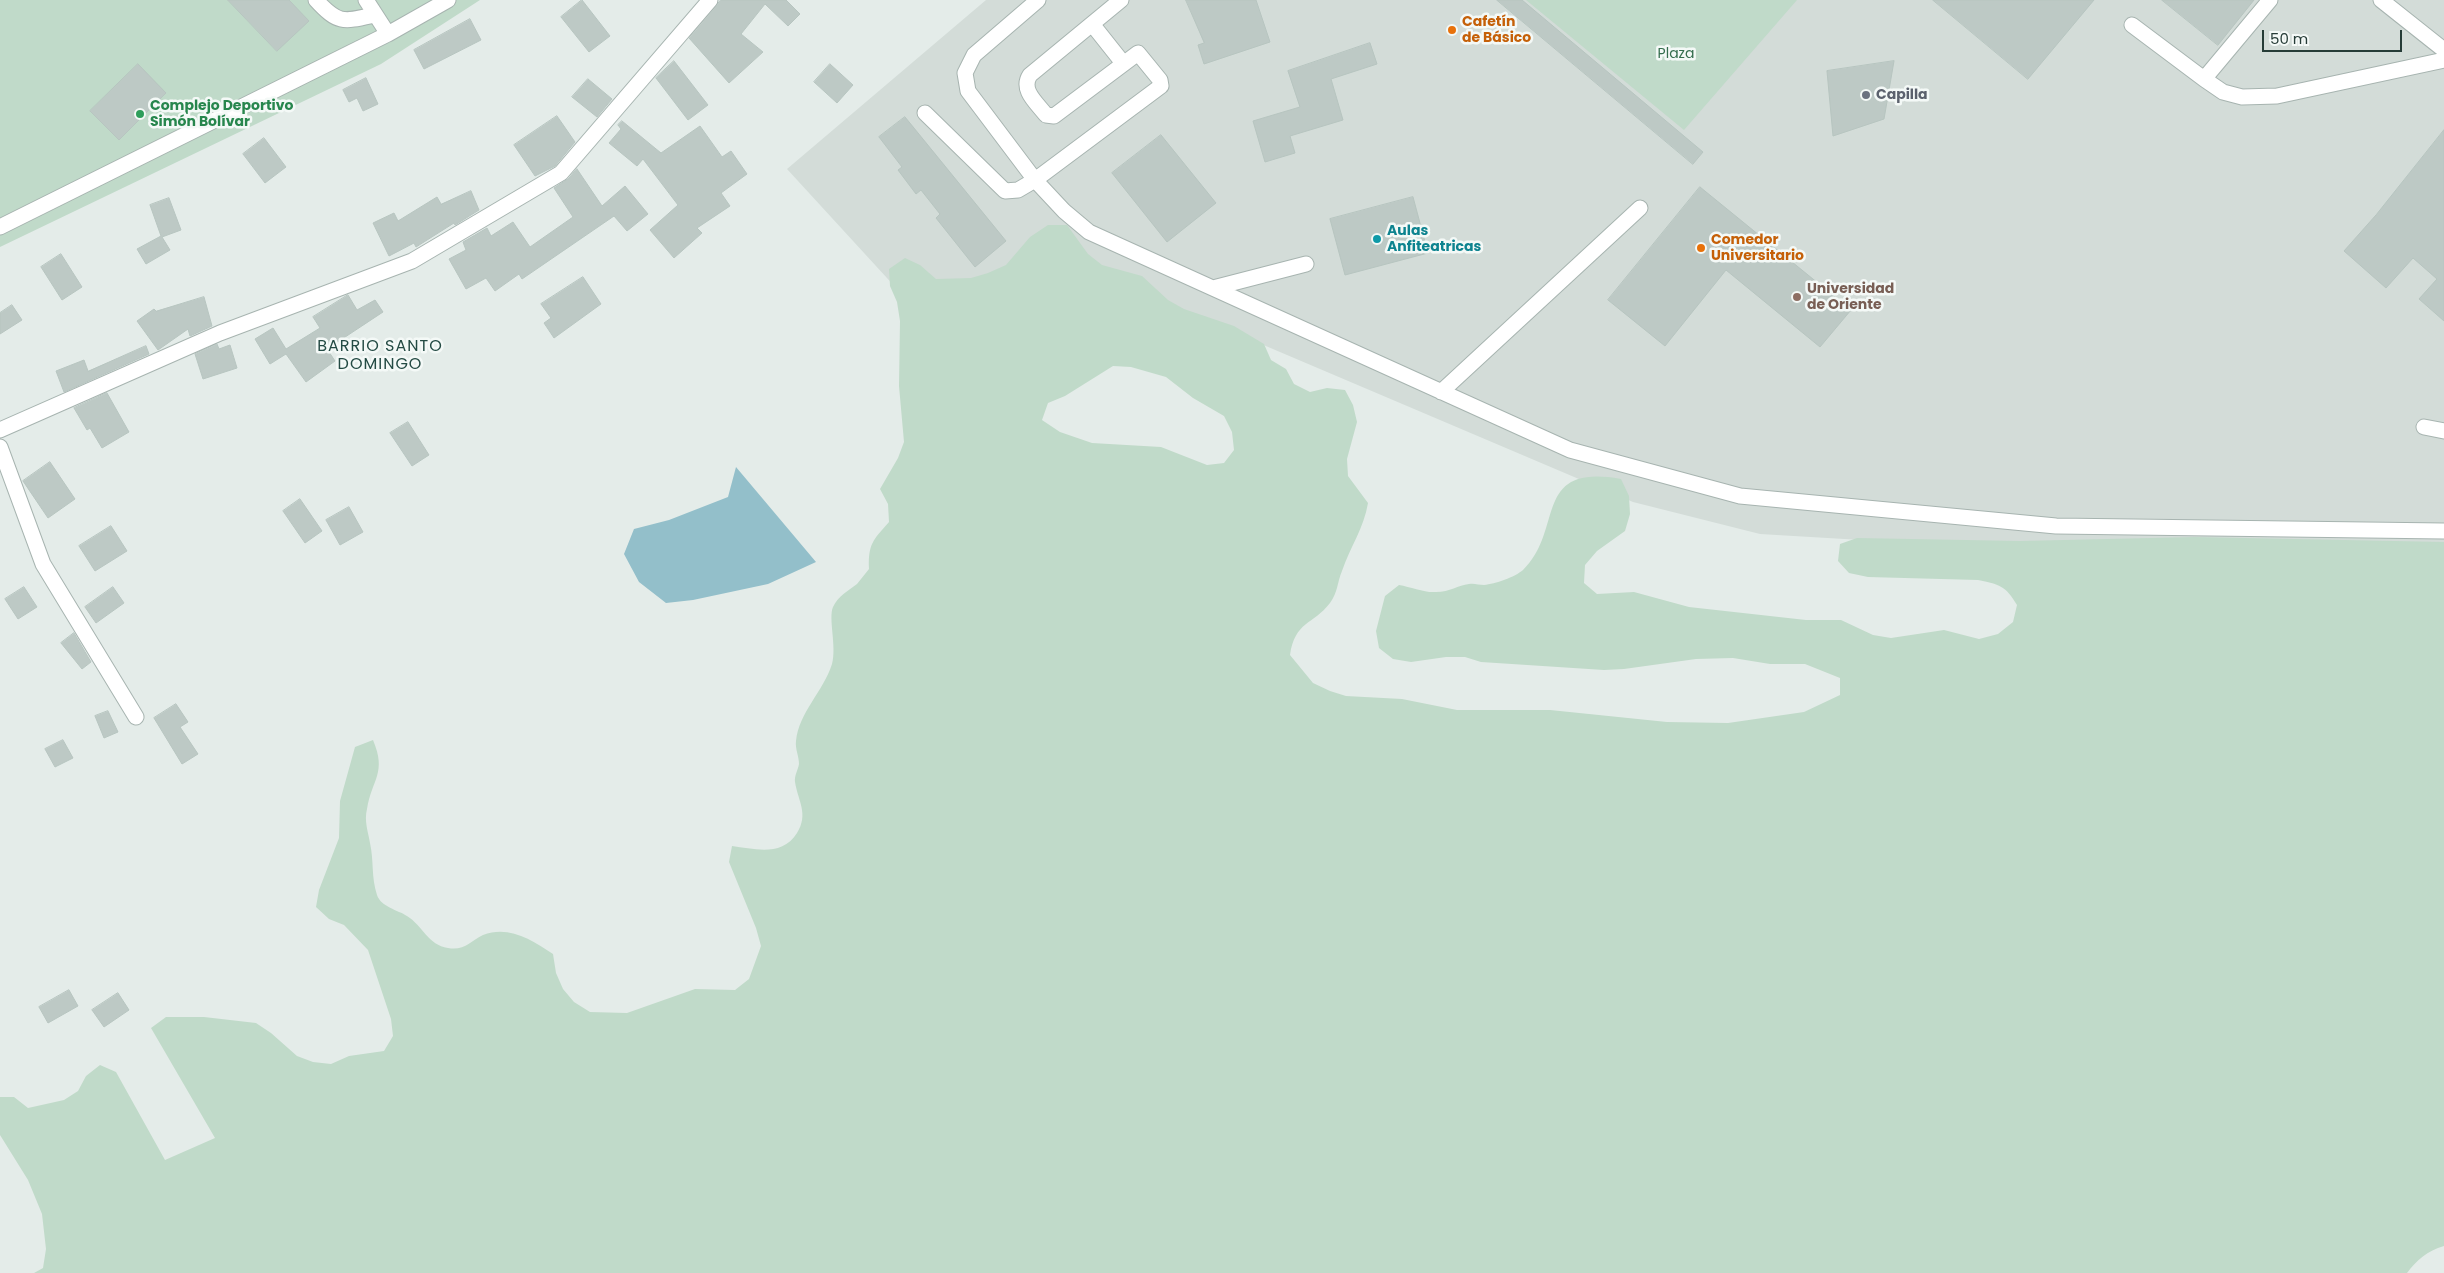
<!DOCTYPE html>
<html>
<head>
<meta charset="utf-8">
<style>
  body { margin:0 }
  #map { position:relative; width:2444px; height:1273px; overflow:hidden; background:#e4ece9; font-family:Poppins,sans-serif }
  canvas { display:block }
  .scale { position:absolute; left:2262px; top:30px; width:140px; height:22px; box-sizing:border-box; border:2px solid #263c37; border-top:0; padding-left:6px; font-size:15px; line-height:18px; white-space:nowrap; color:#263c37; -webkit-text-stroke:4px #f4f9f7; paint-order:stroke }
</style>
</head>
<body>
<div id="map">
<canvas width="2444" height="1273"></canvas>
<div class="scale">50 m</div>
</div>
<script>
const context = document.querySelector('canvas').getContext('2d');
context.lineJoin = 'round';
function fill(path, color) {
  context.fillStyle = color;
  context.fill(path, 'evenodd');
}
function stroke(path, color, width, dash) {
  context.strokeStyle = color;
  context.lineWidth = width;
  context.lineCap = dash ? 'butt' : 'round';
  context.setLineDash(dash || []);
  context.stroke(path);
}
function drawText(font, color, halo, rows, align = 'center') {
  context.font = font + ' Poppins,sans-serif';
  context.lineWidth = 5;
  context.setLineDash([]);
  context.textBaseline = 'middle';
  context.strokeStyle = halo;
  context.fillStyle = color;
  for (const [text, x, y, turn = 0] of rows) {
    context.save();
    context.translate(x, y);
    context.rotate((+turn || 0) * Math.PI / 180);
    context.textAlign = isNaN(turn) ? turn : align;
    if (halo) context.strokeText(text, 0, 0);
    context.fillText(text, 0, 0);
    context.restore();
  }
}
const built = new Path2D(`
  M986,0H2444V567L2047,551L1760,534L1633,502L1054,256L942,338L787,169Z`);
const green = new Path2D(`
  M0,0H480L381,64L0,247Z
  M1526,0H1797L1684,130Z
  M1048,225H1067L1088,254L1102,265L1142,276L1168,300L1184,309L1234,326L1264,344L1271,360L1286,369L1294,384L1310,392L1327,388L1345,390L1353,405L1357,422L1347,459L1348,476L1368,503C1364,528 1350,547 1342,571C1337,583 1338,592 1330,603C1313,625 1295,621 1290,655L1313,683L1330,691L1346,696L1402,699L1457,710H1550L1667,722L1728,723L1804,712L1840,695V678L1805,664H1770L1733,658L1696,659L1624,669L1604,670L1481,662L1465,657H1446L1411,662L1393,659L1379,648L1376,631L1385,596L1399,585C1411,587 1425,593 1436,592C1450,592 1458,585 1469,584C1474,583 1479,585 1484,585C1495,584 1515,577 1523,570C1565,530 1531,463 1621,479L1629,496L1630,514L1625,531L1597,551L1585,565L1584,583L1597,594L1634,592L1689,607L1806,620H1841L1873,635L1891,638L1944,630L1979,639L1998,634L2013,622L2017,605C2006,586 1999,584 1978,580L1868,577L1849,573L1838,561L1840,544L1857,538L2020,541L2194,537L2444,542V1246C2427,1251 2417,1260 2407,1273H34L43,1268L46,1249L42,1214L28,1180L0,1135V1097H14L28,1108L64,1100L78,1091L86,1076L100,1065L116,1072L165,1160L215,1138L151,1028L166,1017H204L256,1023L271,1033L297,1056L313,1062L331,1064L349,1056L384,1051L393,1036L391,1019L368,950L344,925L329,919L316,907L319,890L339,838L340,801L355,747L373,740C387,773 372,779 367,809C364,821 368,831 370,843C374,861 371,877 377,895C381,907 398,910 407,916C423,926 428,945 448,948C464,951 471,941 483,935C509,925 532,940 553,954L556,973L563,989L574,1002L590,1012L627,1013L695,989L735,990L749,979L761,946L756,928L729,862L732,846C755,849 782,857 797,833C809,814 798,801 795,782C794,776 798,770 799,764C799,756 795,749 796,741C799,712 823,692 832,664C837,647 828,618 833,607C838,596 848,591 857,584C861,579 865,574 869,569C868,544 873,540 889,522L888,504L880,489L898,458L904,442L899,386L900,321L897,302L890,286L889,269L905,258L920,265L936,279L971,278L988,273L1006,265L1030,237ZM1113,366L1131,367L1166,377L1193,398L1224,416L1232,432L1234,450L1224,463L1207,465L1161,447L1092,443L1060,432L1042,420L1048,403L1065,396Z`);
const water = new Path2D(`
  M736,467L816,562L768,584L693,600L666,603L639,582L624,554L634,529L669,520L728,497Z`);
const building = new Path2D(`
  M228,0H289L309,21L277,51Z
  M582,0L610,36L589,52L561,17Z
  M721,0H786L800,14L788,26L765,4L741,34L763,52L729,83L689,38Z
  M1186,0H1256L1270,42L1204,64L1198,45L1204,43Z
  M1497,0H1522L1703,152L1693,164Z
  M1933,0H2094L2028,79Z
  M2162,0H2254L2218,45Z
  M470,19L481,40L424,69L414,50Z
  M1370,43L1377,64L1331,79L1343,120L1290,136L1295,153L1265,162L1253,121L1300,107L1288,71Z
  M674,61L708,105L688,120L656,78Z
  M1894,61L1884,119L1833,136L1827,71Z
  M138,64L166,93L119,140L90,111Z
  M830,64L853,85L837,103L814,82Z
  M366,78L378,104L363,111L357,98L349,102L343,90Z
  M588,79L612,99L597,117L572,97Z
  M557,116L575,142L555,166L535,176L514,145Z
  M905,117L1006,241L975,267L936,218L940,214L921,190L916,194L898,170L902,167L879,137Z
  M622,121L661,153L700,126L722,157L731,151L747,174L721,193L730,206L697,228L702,233L674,258L650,230L678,205L643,159L637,166L609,143L621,129L618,125Z
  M2444,130V321L2419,299L2437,279L2413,258L2386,288L2344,251L2376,215Z
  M1161,135L1216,203L1167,242L1112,173Z
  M264,138L286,167L265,183L243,154Z
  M577,169L602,206L625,186L648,214L627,231L614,216L522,279L519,274L495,291L486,278L466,289L449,259L466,250L463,242L487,228L491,236L513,222L530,247L573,217L554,188L568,179Z
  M1700,187L1851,310L1820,347L1726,270L1665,346L1608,300Z
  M471,191L479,210L455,225L454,223L416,247L414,243L389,256L373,223L394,213L398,221L437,197L441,204Z
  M1413,197L1428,253L1345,275L1330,219Z
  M169,198L181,230L162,237L170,250L146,264L137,249L161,236L150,205Z
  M61,254L82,287L62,300L41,267Z
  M583,277L601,304L554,338L544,323L551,318L541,304Z
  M348,295L357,310L375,300L383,312L327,349L335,361L306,382L286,354L270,364L255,339L273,328L286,349L320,328L313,317Z
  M204,297L212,326L190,336L188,329L158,350L137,321L154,309L156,311Z
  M12,305L22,320L0,334V313Z
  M217,344L219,349L230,345L237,368L203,379L195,354Z
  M146,346L149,354L64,392L56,371L84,360L88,371Z
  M107,393L129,432L102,448L90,428L87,430L74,408Z
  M408,422L429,455L412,466L390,433Z
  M50,462L75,499L48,518L23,481Z
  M300,499L322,531L305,543L283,511Z
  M349,507L363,532L340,545L326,520Z
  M111,526L127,551L95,571L79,546Z
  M24,587L37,607L18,619L5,599Z
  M113,587L124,603L96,623L85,607Z
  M74,633L91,662L82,669L61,643Z
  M176,704L188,722L180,727L198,754L182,764L154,718Z
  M108,711L118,732L104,738L95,716Z
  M63,740L73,758L55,767L45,749Z
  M69,990L78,1006L48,1023L39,1007Z
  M118,993L129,1010L104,1027L92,1010Z`);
const minor = new Path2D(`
  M316,0C338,24 343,22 374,15
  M366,0L388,34
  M1038,0L974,55L965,73L968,91L1035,180L1064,211L1089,232L1570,450L1740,496L2056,526L2444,531
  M2270,0L2204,79L2223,92L2242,97L2277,96L2444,60
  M2381,0L2444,50
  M1092,24L1123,63
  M2132,25L2204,79
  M925,113L1005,191L1018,190L1035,180L1161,86L1160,80L1138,53L1054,116L1046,115C1037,103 1020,90 1030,75L1121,0
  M0,227L388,34L448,0
  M1213,288L1306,264
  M1441,392L1640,208
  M2424,427L2444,431
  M0,430L220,333L412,261L561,173L710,0
  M0,447L43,564L136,717`);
const markers = [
  [1452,30,5,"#e8710a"],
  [1866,95,5,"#6b7280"],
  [140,114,5,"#2e9e5b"],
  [1377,239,5,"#0f9aa8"],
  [1701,248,5,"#e8710a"],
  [1797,297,5,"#8d6e63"]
];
const foodNames = [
  ["Cafetín",1462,22],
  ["de Básico",1462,38],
  ["Comedor",1711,240],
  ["Universitario",1711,256]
];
const parkNames = [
  ["Plaza",1676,54]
];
const worshipNames = [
  ["Capilla",1876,95]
];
const leisureNames = [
  ["Complejo Deportivo",150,106],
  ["Simón Bolívar",150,122]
];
const cultureNames = [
  ["Aulas",1387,231],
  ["Anfiteatricas",1387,247]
];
const educationNames = [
  ["Universidad",1807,289],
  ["de Oriente",1807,305]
];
const quarterNames = [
  ["BARRIO SANTO",380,347],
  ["DOMINGO",380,365]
];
fill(built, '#d3dcd8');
fill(green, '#c0dac9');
fill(water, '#93bfca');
fill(building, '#bdc9c5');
stroke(building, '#b7c5c0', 1);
stroke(minor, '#a7b4b0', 17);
stroke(minor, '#fff', 15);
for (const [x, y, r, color] of markers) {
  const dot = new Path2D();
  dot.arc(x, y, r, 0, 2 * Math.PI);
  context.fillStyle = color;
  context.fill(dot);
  stroke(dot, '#f4f9f7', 2);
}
drawText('bold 14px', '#c56008', '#f4f9f7', foodNames, 'left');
drawText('14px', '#356e4e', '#f4f9f7', parkNames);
drawText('bold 14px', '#5b616d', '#f4f9f7', worshipNames, 'left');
drawText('bold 14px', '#27864d', '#f4f9f7', leisureNames, 'left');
drawText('bold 14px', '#0d838f', '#f4f9f7', cultureNames, 'left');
drawText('bold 14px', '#785e54', '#f4f9f7', educationNames, 'left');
context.letterSpacing = '1px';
drawText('16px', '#244b44', '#f4f9f7', quarterNames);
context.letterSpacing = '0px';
</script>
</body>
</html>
